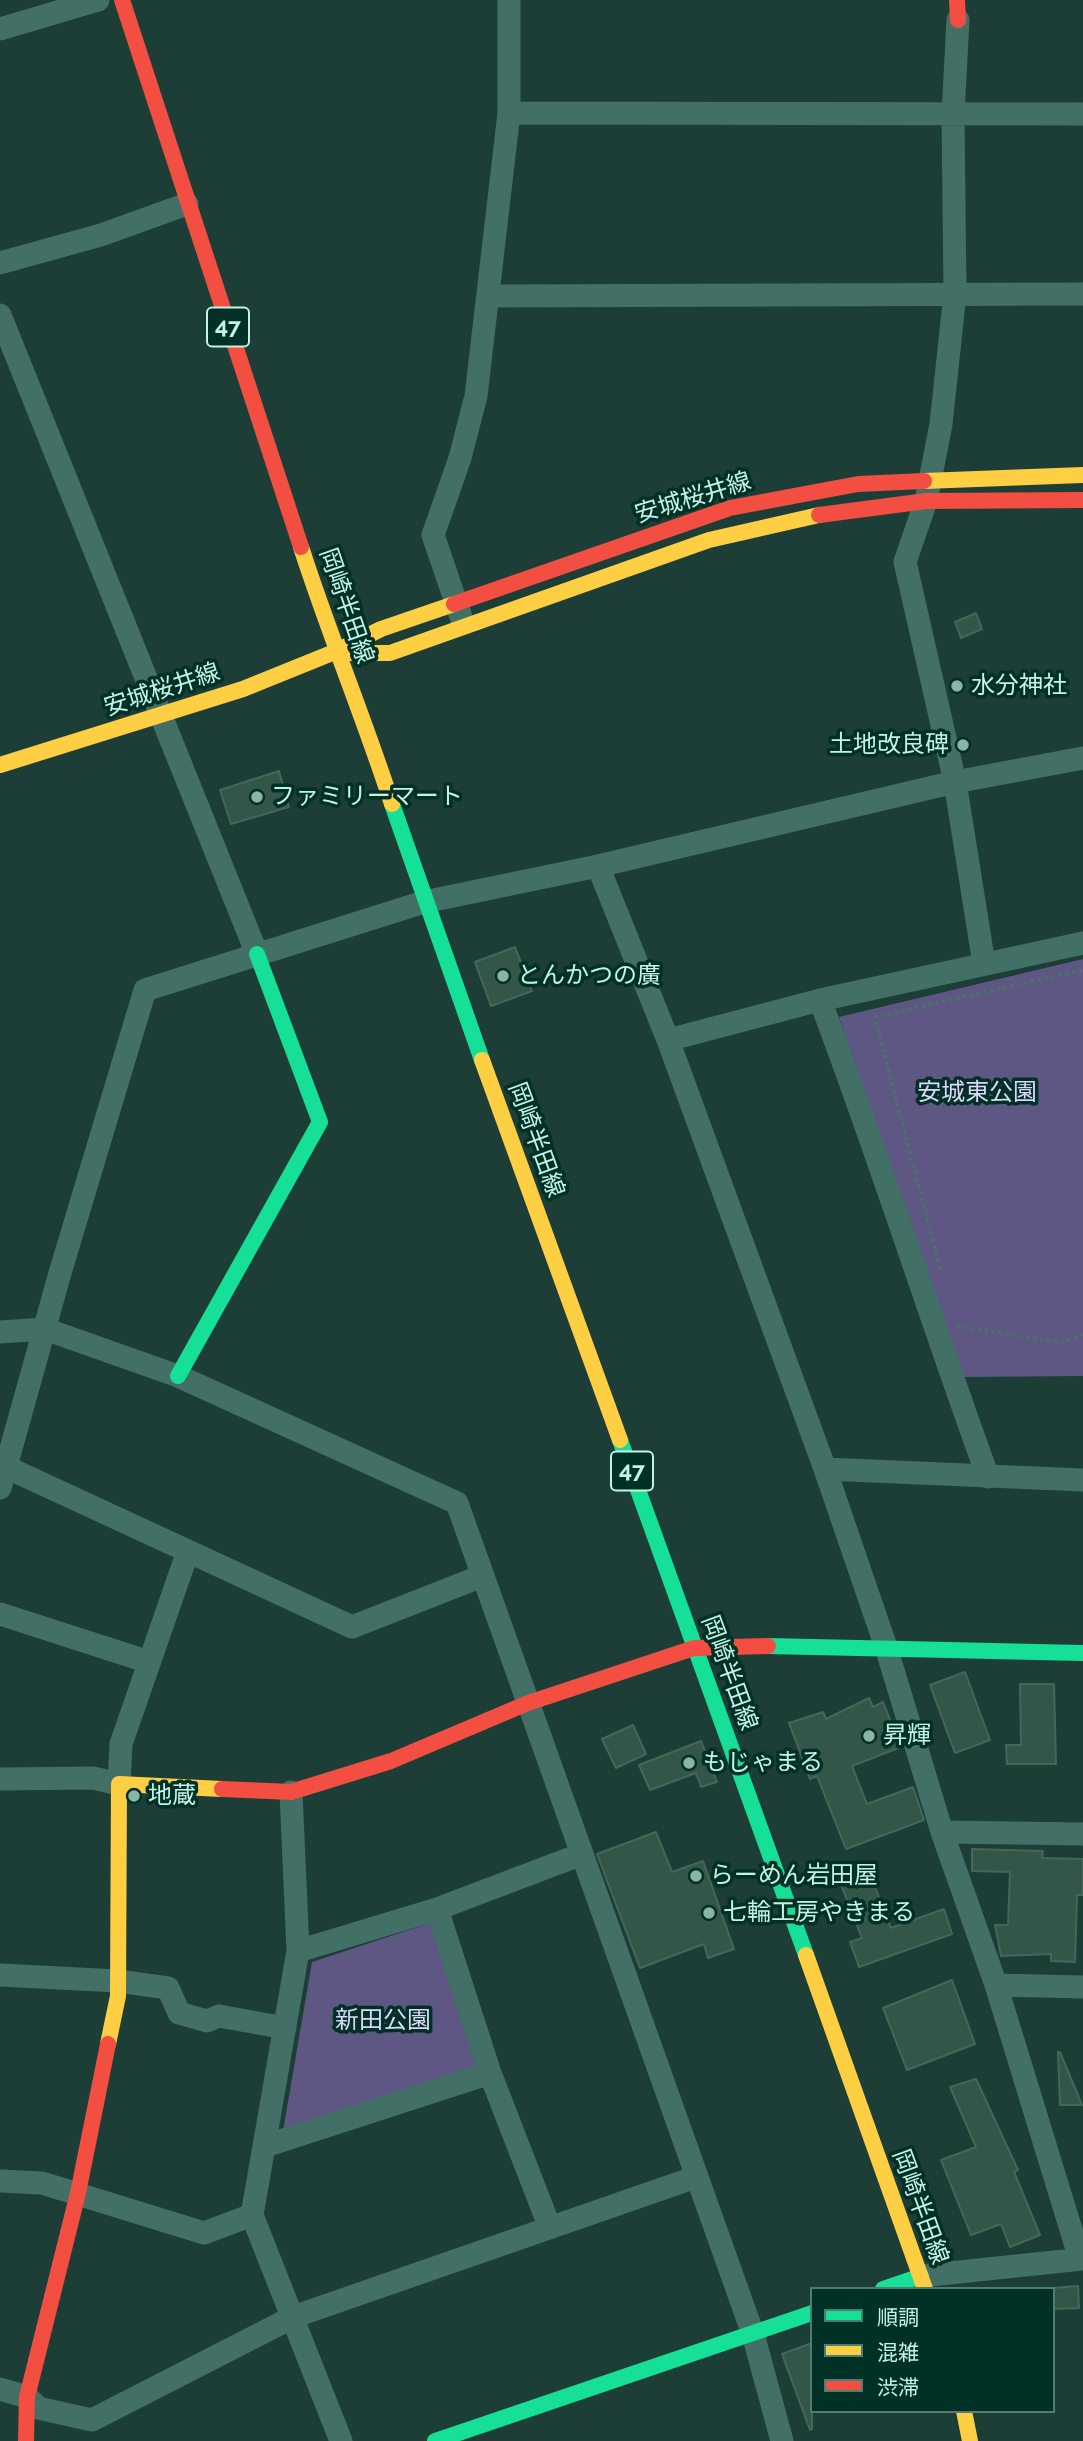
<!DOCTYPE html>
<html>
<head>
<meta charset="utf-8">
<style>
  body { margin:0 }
  #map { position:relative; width:1083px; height:2441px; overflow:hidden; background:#1d3e37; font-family:Raleway,"Noto Sans JP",sans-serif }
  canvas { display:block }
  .legend { position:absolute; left:810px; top:2287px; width:245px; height:126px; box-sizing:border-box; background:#003026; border:2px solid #4e7e72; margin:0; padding:9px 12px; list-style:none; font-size:21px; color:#c3f3e4 }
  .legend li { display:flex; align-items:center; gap:14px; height:35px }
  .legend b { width:35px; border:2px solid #4e7e72 }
</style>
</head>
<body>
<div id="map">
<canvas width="1083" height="2441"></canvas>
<ul class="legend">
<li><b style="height:9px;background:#16e098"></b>順調</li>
<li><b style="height:9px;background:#ffcf43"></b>混雑</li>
<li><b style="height:9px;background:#f24e42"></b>渋滞</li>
</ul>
</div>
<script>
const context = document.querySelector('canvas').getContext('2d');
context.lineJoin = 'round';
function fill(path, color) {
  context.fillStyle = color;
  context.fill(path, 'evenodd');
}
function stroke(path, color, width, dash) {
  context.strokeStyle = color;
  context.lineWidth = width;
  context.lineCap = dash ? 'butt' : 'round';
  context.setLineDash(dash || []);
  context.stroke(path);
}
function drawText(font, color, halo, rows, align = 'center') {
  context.font = font + ' Raleway,"Noto Sans JP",sans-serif';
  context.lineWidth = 7;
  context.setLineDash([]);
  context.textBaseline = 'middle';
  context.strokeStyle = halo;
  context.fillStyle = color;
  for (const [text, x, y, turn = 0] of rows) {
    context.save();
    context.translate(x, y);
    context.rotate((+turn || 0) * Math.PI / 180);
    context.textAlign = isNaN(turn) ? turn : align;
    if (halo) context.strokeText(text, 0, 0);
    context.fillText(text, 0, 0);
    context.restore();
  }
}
const green = new Path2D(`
  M1083,959V1376L963,1377L839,1017Z
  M430,1923L482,2070L282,2137L312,1962Z`);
const building = new Path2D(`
  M976,613L982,629L961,638L955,622Z
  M279,771L289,807L231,824L220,790Z
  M515,947L532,991L491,1006L475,962Z
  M965,1672L990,1740L955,1753L930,1685Z
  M1020,1684H1054L1056,1764H1007L1006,1745H1021Z
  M869,1698L873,1707L883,1702L901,1747L852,1766L867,1804L913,1787L924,1820L846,1849L817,1776L810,1779L789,1723L823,1712L826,1719Z
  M633,1725L646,1754L616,1768L602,1739Z
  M701,1741L717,1782L701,1787L696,1773L650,1790L639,1765Z
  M656,1832L672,1872L703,1861L734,1949L708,1958L704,1944L640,1968L597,1854Z
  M972,1849L1043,1851L1042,1858L1083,1859V1895H1077L1075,1962L1051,1961V1954L1001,1956L995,1925H1008L1010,1872L972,1871Z
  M866,1864L891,1928L944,1909L952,1934L859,1967L850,1942L862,1938L837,1875Z
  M952,1980L975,2044L907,2070L883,2008Z
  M1058,2052H1060L1082,2105H1060Z
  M976,2079L1018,2170L1014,2172L1040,2235L1010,2247L1001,2224L971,2235L941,2160L976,2147L950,2087Z
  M1078,2286L1079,2308L1053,2309V2288Z
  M812,2343V2429L810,2430L782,2354Z`);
const path = new Path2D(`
  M940,1269L875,1017L1083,970
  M957,1326L1064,1343L1083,1334`);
const street = new Path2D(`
  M958,20L953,114L955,294L941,424L926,501L905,562L955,782L984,964
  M0,29L98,0
  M509,113L1083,114
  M0,263L101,235L187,204
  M488,296L1083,294
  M0,315L257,954
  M461,617L433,535L460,458L476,396L509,113V0
  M598,866L668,1040L825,1469L886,1647L942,1832L996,1985L1080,2259
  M820,1000C880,1158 930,1318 988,1477
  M668,1040L820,1000L1083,943
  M0,1332L45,1329L178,1376L457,1503L753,2334L782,2441
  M6,1467L352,1627L482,1576
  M825,1469L1083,1480
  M0,1488L60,1273L145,990L424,902L598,866L955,782L1083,758
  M0,1614L149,1662
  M0,1779L93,1778L119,1784L121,1744L188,1551
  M291,1792L298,1951L252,2215L341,2441
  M942,1832L1083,1834
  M437,1909L490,2073L550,2228
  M298,1951L437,1909L582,1854
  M0,1975L118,1981L168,1988L179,2013L207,2021L219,2016L285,2028
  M996,1985L1083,1987
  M265,2146L490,2073
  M0,2181L42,2183L204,2233L252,2215
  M921,2276L1083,2259
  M0,2389L27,2397L38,2408L92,2420L293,2317L696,2177`);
const fast = new Path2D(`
  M392,804L482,1060
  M178,1376L320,1122L257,954
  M620,1440L806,1955
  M768,1646L1083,1653
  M883,2289L921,2276
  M435,2441L812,2313`);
const slow = new Path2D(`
  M924,481L1083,475
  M301,547C329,634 364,718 392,804
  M341,653H390L709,540L819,515
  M0,765L243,689L337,651L381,629L454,604
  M482,1060L620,1440
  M806,1955L925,2289
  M108,2044L118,1996L119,1784L222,1789
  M964,2411L970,2441`);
const jam = new Path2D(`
  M122,0L301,547
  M957,0L958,20
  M819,515L926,501L1083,500
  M454,604L730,508L858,484L924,481
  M222,1789L291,1792L391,1761L528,1703L694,1648L768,1646
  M26,2441L27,2397L78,2193L108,2044`);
const markers = [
  [957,686,7,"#89b4a7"],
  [963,745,7,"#89b4a7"],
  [257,797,7,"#89b4a7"],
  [503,976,7,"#89b4a7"],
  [869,1736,7,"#89b4a7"],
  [689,1763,7,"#89b4a7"],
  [134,1796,7,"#89b4a7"],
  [696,1876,7,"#89b4a7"],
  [709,1913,7,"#89b4a7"]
];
const shields = [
  [228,327,42],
  [632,1471,42]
];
const shieldNames = [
  ["47",228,327],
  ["47",632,1471]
];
const streetNames = [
  ["安城桜井線",693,498,-17],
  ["岡崎半田線",346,606,71],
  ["安城桜井線",162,690,-18],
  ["岡崎半田線",536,1140,70],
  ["岡崎半田線",729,1673,70],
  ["岡崎半田線",920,2207,70]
];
const poiNames = [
  ["水分神社",971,686],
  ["土地改良碑",949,745,"right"],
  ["ファミリーマート",271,797],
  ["とんかつの廣",517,976],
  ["昇輝",883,1736],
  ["もじゃまる",703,1763],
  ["地蔵",148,1796],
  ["らーめん岩田屋",710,1876],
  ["七輪工房やきまる",723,1913]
];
const parkNames = [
  ["安城東公園",977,1093],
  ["新田公園",383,2021]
];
fill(green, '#5e5784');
fill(building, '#345649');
stroke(building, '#466659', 2);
stroke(path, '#4c716a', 3.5, [3.5, 3.5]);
stroke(street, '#426f66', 23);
stroke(fast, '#16e098', 16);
stroke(slow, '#ffcf43', 16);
stroke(jam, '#f24e42', 16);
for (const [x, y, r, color] of markers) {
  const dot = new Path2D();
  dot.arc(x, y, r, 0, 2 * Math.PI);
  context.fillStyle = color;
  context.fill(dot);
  stroke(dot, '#003026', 2.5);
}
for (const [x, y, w] of shields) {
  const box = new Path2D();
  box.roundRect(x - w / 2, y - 19.5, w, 39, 5);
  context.fillStyle = '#003026';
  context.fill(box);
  stroke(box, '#c3f3e4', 2);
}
drawText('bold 23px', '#c3f3e4', null, shieldNames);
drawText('24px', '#c3f3e4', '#003026', streetNames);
drawText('24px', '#c3f3e4', '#003026', poiNames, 'left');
drawText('24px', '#dcd6f9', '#003026', parkNames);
</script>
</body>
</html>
